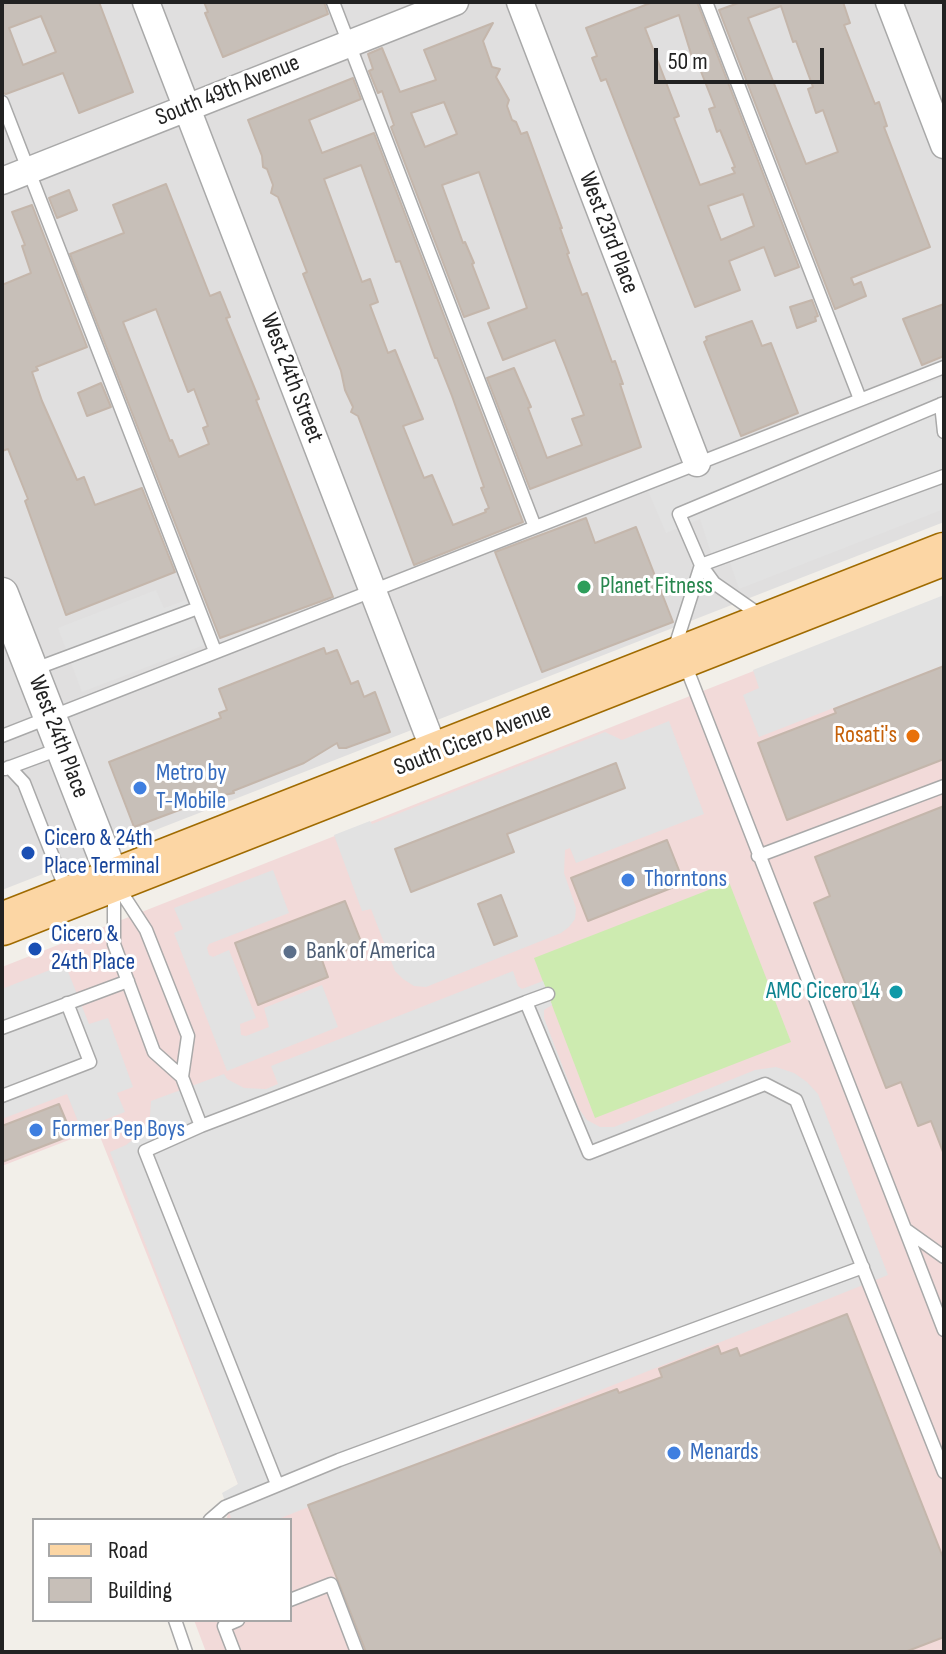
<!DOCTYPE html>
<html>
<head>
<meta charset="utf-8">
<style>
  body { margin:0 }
  #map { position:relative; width:946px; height:1654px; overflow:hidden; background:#f2efe9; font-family:"Sofia Sans Condensed",sans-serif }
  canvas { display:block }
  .frame { position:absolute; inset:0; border:4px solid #222; pointer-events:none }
  .legend { position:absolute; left:32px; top:1518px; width:260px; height:104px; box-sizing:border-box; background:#fff; border:2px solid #a7a7a7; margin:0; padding:10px 14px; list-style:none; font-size:24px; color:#222 }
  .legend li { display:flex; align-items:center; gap:16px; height:40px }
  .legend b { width:40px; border:2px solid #a7a7a7 }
  .scale { position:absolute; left:654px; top:48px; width:170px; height:36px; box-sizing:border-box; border:4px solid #222; border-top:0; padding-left:10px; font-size:24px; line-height:28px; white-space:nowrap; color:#222; -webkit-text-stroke:6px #fff; paint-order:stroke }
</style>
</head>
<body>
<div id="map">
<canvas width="946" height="1654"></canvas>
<div class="frame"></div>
<ul class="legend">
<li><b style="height:10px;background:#fcd6a4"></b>Road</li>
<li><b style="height:22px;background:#c7bfb8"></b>Building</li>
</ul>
<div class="scale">50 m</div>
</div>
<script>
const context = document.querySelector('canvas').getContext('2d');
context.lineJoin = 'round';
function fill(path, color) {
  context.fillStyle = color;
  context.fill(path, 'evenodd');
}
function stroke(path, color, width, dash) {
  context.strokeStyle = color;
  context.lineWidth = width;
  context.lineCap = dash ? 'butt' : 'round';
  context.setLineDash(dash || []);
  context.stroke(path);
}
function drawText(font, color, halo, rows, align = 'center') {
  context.font = font + ' "Sofia Sans Condensed",sans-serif';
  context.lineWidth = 6;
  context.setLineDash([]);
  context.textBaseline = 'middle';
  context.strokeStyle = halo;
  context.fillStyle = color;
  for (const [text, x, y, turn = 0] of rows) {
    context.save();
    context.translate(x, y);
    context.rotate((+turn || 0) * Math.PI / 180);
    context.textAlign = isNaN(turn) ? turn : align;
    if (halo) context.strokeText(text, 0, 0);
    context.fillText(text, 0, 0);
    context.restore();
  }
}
const residential = new Path2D(`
  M2,2H944V522L2,890Z`);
const commercial = new Path2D(`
  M944,596V1652H206L194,1620H290V1520H226L238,1484L97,1129L2,1166V967Z`);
const grass = new Path2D(`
  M729,882L791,1042L595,1118L534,958Z`);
const parking = new Path2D(`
  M944,377V509L739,589L725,548L711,553L700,519L666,533L648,491Z
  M156,590L164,608L186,600L204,645L82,692L58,628Z
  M944,595V665L759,737L743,695L759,688L753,670Z
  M669,721L704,814L576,863L570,848L565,850L564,873L576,908L575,919L569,927L561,933L426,987L414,986L403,979L395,971L371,909L362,911L334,835L370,821L372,824L605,732L622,740Z
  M273,870L289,913L209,944L207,948L209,955L213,957L229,950L256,1018L240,1024L241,1035L246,1036L269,1027L264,1008L322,985L338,1027L227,1071L174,933L183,929L174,908Z
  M65,964L89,1024L108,1018L133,1087L117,1093L125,1112L81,1129L67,1094L2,1119V989Z
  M513,971L518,986L522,989L543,981L552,1005L544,1010V1018L579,1109L587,1120L600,1127H614L755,1070L776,1067L794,1073L807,1082L818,1094L888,1275L276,1520H232L222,1493L238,1484L110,1152L126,1145L140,1134L150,1116L151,1101L224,1074L227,1079L244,1088L266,1089L278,1084L271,1066Z`);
const building = new Path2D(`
  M2,2H99L133,92L79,113L63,73L6,94L2,93ZM41,16L56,52L23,65L9,28Z
  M204,2H324L328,14L223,57L205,13L208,12Z
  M653,2H697L799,267L775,276L764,247L729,261L740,290L695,307L606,79L601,81L592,58L597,56L586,28ZM679,15L696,70L700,69L715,107L709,109L714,123L717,132L720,130L735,167L732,168L735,173L700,185L674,118L679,116L645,28ZM743,194L754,226L721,240L708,206Z
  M741,2H843L850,23L844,25L875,104L879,102L887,126L884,127L930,247L851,278L854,285L861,282L866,296L835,309L719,10ZM781,6L793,42L796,41L813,87L808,89L816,113L823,110L838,152L806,164L748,18Z
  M493,23L483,41L492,67L500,69L496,77L509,100L507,106L512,120L516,122L521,134L527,132L562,228H560L569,253L567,254L582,295L587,293L612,362L615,361L623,384H620L641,447L530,489L487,378L514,368L531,407L528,408L547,458L582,445L572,419L584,415L565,365L555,340L503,360L488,323L527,308L479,172L442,185L463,243L465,242L474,263L472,264L489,308L464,317L391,127L394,125L382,91L378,93L369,71L373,69L368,54L382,48L400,92L436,80L424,50ZM444,102L457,134L425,147L411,113Z
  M353,78L361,99L309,120L322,153L374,133L523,522L414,565L358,416L351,412L353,407L345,390L341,371L303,274L307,272L278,197L271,193L273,185L267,169L263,167L262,156L248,120ZM361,165L396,262L400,261L435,358H437L452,396L484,487L481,488L489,508L485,510L486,512L453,525L432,475L424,478L403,426L423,419L395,350L388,353L370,305L378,302L370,279L362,282L324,179Z
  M166,184L210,296L220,292L230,317L226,318L259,399L256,400L333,597L220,638L70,254L124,233L113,205ZM156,309L188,392L194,389L208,426L203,428L209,444L179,457L172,440L170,441L123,322Z
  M69,190L77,210L57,218L49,198Z
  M32,205L87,347L36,367L38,370L32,372L42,401L77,480L84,477L95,505L142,488L175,572L66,615L25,501L28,499L8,449L2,451V285L31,273L22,246L25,245L12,212Z
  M812,300L818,316L815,317L816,321L797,328L790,307Z
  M944,304V356L922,365L903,319Z
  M752,321L762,346L771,343L798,413L741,436L704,342L707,340L706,337Z
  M101,383L111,407L87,416L78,393Z
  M586,518L595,543L636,527L673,622L542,672L495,552Z
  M324,648L326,654L337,650L351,684L358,681L364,697L375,692L390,732L346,748H339L337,743L304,763L233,791L234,793L214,797L134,827L109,762L221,718L219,713L227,710L219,689Z
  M944,666V759L787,820L758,743L836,713L834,709Z
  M616,763L625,788L507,834L514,852L411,892L395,849Z
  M944,806V1152H943L931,1121L918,1126L901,1082L886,1088L814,903L830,896L815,857Z
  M667,840L684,883L588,921L571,878Z
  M501,895L517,936L494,945L478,904Z
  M345,901L362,944L322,960L328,977L258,1005L235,943Z
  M59,1104L72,1135L2,1162V1126Z
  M847,1314L944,1560V1637L905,1652H366L308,1505L617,1389L619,1393L662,1377L659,1369L718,1346L721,1354L737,1348L740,1356Z`);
const service = new Path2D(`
  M333,2L535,527
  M706,2L860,399
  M2,102L215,651
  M941,404L944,432
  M701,565L944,476
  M760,615L714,583L701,565L679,514L944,403
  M674,650L701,565
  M685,664L905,1229L944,1257
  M32,670L198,608
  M2,736L944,367
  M9,767L24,783L66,890
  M5,769L59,749
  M758,856L944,786
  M526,1002L548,994
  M2,1028L128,981
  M182,1077L188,1036L146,930L114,881V944L154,1052L182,1077L201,1126L526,1002L589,1153L765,1084L796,1100L944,1472
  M2,1096L90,1062L67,1003
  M201,1126L145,1151L277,1484
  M905,1229L944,1330
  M210,1520L225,1507L339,1460L863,1267
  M290,1600L331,1584L357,1652
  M175,1620L186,1652
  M234,1652L224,1626L238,1620`);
const minor = new Path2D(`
  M146,2L436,755
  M520,2L697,463
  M889,2L944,145
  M2,181L455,2`);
const tertiary = new Path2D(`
  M2,594L114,881`);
const primary = new Path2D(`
  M2,924L944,554`);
const markers = [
  [584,587,8,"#2e9e5b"],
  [913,736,8,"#e8710a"],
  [140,788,8,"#3f7fe0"],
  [28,853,8,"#1a4fb4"],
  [628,880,8,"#3f7fe0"],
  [35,949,8,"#1a4fb4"],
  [290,952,8,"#5c6f8a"],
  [896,992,8,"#0f9aa8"],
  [36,1130,8,"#3f7fe0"],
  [674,1453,8,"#3f7fe0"]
];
const streetNames = [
  ["South 49th Avenue",228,91,-22],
  ["West 23rd Place",608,233,69],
  ["West 24th Street",291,378,69],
  ["West 24th Place",58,737,69],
  ["South Cicero Avenue",473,740,-21]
];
const leisureNames = [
  ["Planet Fitness",600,587]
];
const foodNames = [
  ["Rosati's",897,736]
];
const shopNames = [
  ["Metro by",156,774],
  ["T-Mobile",156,802],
  ["Thorntons",644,880],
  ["Former Pep Boys",52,1130],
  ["Menards",690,1453]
];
const transitNames = [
  ["Cicero & 24th",44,839],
  ["Place Terminal",44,867],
  ["Cicero &",51,935],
  ["24th Place",51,963]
];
const serviceNames = [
  ["Bank of America",306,952]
];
const cultureNames = [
  ["AMC Cicero 14",880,992]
];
fill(residential, '#e0dfdf');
fill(commercial, '#f2dad9');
fill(grass, '#cdebb0');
fill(parking, '#e2e2e2');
fill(building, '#c7bfb8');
stroke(building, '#c4b6ab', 2);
stroke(service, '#a9a9a9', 15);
stroke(minor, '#a9a9a9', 29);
stroke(tertiary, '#a9a9a9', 35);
stroke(primary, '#a06b00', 45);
stroke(service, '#fff', 12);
stroke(minor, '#fff', 26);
stroke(tertiary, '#fff', 32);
stroke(primary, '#fcd6a4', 42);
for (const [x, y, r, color] of markers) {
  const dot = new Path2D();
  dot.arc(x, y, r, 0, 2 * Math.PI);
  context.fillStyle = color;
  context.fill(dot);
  stroke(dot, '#fff', 3);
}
drawText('24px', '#222', '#fff', streetNames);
drawText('24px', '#27864d', '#fff', leisureNames, 'left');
drawText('24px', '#c56008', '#fff', foodNames, 'right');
drawText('24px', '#366cbe', '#fff', shopNames, 'left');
drawText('24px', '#164399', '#fff', transitNames, 'left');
drawText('24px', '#4e5e75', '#fff', serviceNames, 'left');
drawText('24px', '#0d838f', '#fff', cultureNames, 'right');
</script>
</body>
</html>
